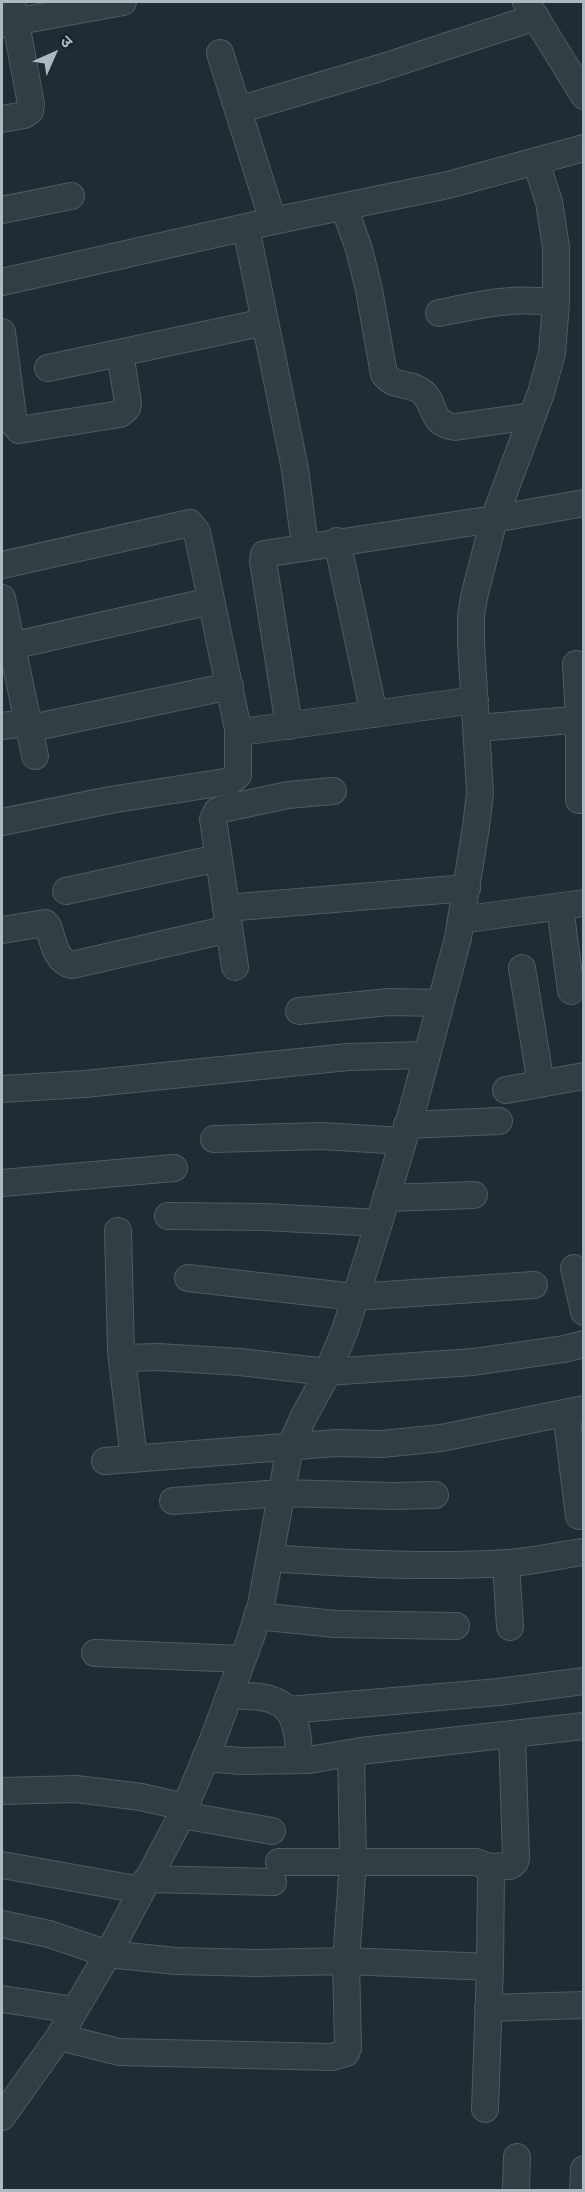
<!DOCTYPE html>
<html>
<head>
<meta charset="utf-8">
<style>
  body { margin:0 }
  #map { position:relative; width:585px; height:2192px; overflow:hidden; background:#202b33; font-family:Ubuntu,"Noto Sans Devanagari",sans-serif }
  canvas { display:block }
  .frame { position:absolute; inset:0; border:3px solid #adb8c1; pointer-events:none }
  .north { position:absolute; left:24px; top:24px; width:60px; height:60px; -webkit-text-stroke:4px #192129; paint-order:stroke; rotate:45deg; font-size:16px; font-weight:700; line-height:24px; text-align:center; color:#adb8c1 }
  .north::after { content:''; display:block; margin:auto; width:21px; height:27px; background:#adb8c1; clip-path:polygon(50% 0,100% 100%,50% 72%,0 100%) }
</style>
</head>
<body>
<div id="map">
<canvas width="585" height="2192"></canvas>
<div class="frame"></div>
<div class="north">उ</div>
</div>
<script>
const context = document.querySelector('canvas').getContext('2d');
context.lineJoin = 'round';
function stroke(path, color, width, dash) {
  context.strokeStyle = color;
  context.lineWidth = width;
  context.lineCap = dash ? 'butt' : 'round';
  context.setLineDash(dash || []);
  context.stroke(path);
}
const minor = new Path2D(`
  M526,2L584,96
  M2,24L123,2
  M220,53L273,221
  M238,110L380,68L536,17
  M2,119L24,115L30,111L31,104L12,2
  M344,207L359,249L369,290L384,374C394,388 409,382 421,391C438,403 427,423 455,427L532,416
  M2,210L71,196
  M246,228L295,469L305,546
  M2,282L273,221L448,185L584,148
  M439,313C479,305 516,296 556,303
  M2,332L14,424L19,430L120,414L127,408L128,403L120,353
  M48,368L265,322
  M337,541L374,714
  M2,565L190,523L197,532L238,729L241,732L475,700
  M2,598L35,756
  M2,648L211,601
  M576,664L579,720V800
  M2,726L18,724L41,726L230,686
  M289,726L263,561L264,554L494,519L584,503
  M478,728L584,719
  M2,822L110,800L231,781L238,775V729
  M66,891L218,858
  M560,907L571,991
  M226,908L467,888
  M461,920L584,903
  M2,930L45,923L48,926C53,939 55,962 72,965L229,929
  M235,967L213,819L217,811L222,809L288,795L333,791
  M522,968L541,1084
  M299,1011L389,1002L440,1003
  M2,1089L85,1084L348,1057L426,1055
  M506,1090L584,1076
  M407,1125L499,1121
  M214,1139L322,1136L403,1141
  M2,1183L174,1168
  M386,1198L474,1195
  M168,1216L265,1217L379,1223
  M118,1231L121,1351L134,1459
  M574,1268L584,1312
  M188,1278L355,1297L534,1285
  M122,1358L158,1357L240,1362L327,1372L473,1362L564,1349L584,1344
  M566,1413L579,1516
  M105,1461L336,1443L382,1444L441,1438L584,1409
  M173,1501L281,1493L393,1496L435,1495
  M271,1558C349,1564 428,1568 506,1563C532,1562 558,1555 584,1552
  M506,1563L510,1627
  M257,1616L335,1624L456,1626
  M95,1653L242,1659
  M229,1696C282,1694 299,1704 299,1760
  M288,1710L499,1692L584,1681
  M205,1758L241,1761L309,1760L361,1751L584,1726
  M2,1791L76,1789L141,1797L185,1807
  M182,1815L272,1831
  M279,1862H476L489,1867L491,1872L490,1967L485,2109
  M2,1865L141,1890
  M489,1867L510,1866L515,1862L516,1858L512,1734
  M147,1879L273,1882
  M2,1924L49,1934L108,1954L176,1961L257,1963L346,1961L490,1967
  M2,1999L74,2010
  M488,2008L584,2005
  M59,2037L119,2052L332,2057L346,2053L348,2048L346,1961L353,1862L351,1753
  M2,2117L59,2037L108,1954L182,1815L212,1742L251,1637L261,1605L290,1447L304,1416L326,1376L345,1330L379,1223L414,1104L458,938L476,827L480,793L471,643V616L474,597L494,519L541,393L552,353L556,303V247L549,202L536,162
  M516,2190L517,2157
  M583,2190L584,2169`);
stroke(minor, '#515a62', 28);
stroke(minor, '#333d44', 26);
</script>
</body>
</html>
